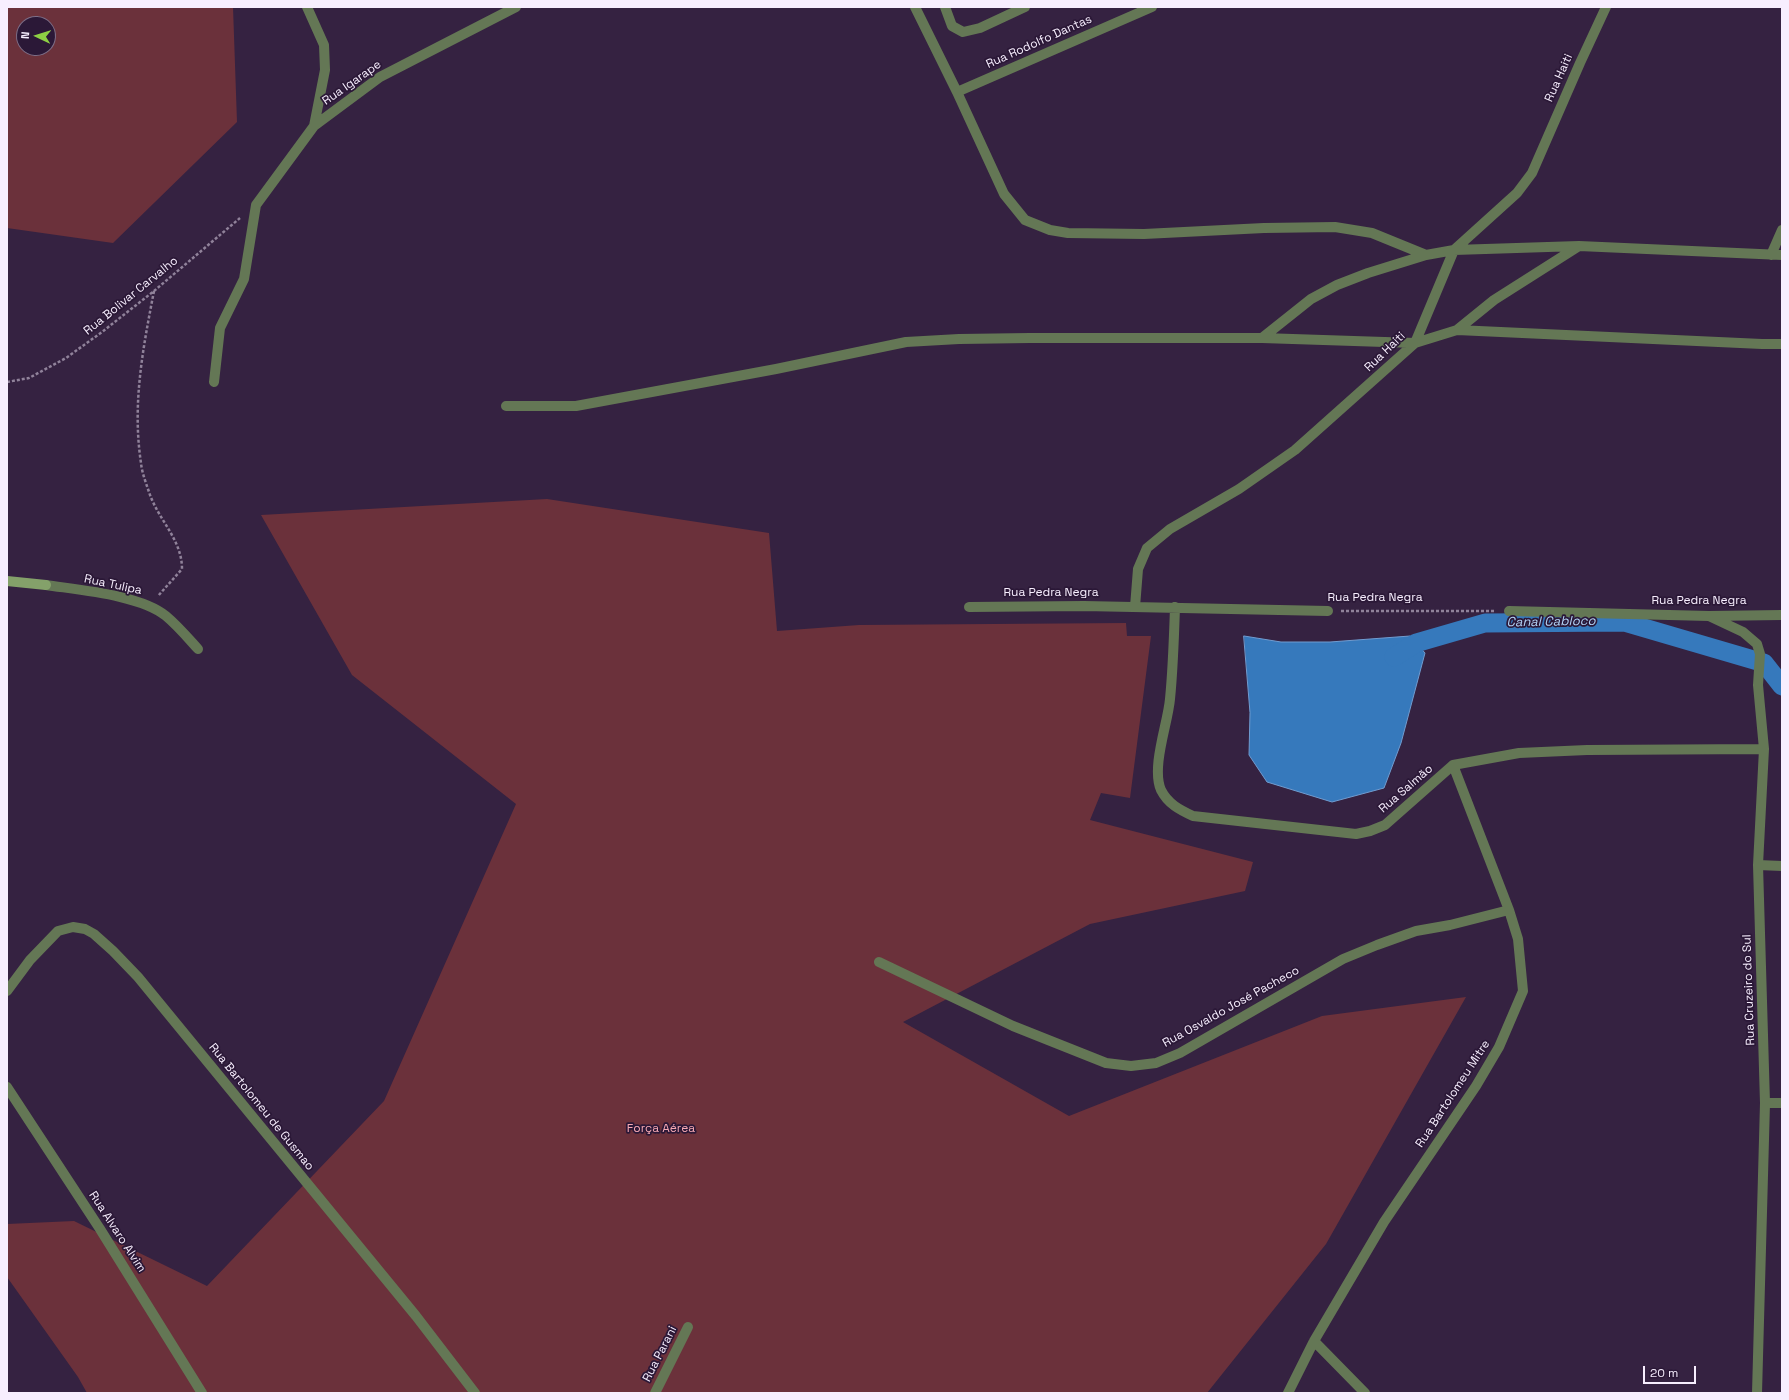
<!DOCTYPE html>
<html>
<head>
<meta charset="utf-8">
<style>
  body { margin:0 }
  #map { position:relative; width:1789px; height:1400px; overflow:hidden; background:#352241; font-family:"Space Grotesk",sans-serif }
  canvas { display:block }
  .frame { position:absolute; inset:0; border:8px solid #f7eefe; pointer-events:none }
  .north { position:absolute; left:16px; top:16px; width:40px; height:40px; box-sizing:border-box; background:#2b1837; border:1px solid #7d6e87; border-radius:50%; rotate:274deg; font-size:11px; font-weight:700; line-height:16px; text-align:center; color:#f7eefe }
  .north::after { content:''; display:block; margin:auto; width:14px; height:18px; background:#8dce44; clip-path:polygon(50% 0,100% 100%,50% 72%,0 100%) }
  .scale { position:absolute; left:1643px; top:1366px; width:53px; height:18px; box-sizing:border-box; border:2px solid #f7eefe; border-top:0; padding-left:5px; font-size:12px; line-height:14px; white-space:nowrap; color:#f7eefe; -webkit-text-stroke:3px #2b1837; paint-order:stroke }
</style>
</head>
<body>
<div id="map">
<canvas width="1789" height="1400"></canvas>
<div class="frame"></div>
<div class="north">N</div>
<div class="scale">20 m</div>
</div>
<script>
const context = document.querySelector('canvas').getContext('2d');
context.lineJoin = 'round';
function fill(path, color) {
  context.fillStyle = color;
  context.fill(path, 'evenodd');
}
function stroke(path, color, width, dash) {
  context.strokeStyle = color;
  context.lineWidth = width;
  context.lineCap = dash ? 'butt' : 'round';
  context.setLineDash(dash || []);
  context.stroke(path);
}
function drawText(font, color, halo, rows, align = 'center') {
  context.font = font + ' "Space Grotesk",sans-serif';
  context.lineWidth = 3.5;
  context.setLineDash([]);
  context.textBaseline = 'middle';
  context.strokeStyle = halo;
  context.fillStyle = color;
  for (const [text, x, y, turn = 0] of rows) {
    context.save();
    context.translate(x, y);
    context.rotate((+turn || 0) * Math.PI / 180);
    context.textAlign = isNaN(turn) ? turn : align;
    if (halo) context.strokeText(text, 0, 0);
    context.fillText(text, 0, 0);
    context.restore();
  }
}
const green = new Path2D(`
  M7,7H233L237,122L113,243L7,228ZM24,24H48V48H24Z
  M547,499L769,533L777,631L859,625L1126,623L1127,636H1151L1130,798L1101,793L1090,820L1253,862L1245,891L1090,924L903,1022L1069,1116L1322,1016L1466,997L1326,1244L1207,1393H87L78,1377L7,1277V1224L74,1221L207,1286L384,1101L516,804L352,675L261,515Z`);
const water = new Path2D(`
  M1244,636L1281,642H1330L1410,636L1425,653L1401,743L1384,788L1332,802L1267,782L1249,755L1250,713Z`);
const canal = new Path2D(`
  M1394,657L1416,643L1485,623L1624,622L1764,663L1782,686`);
const path = new Path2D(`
  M154,291C143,348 132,404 141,463C142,473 146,483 149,492C158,520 182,539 182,569L158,596
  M7,382L29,378L66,358L102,332L154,291L240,218
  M1341,611H1496`);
const lane = new Path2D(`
  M945,7L952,26L963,32L980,28L1025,7
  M655,1393L688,1327`);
const street = new Path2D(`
  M307,7L324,45L325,70L314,126
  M915,7L957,92L1004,194L1025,220L1050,230L1068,233L1144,234L1264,228L1335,227L1372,233L1426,255
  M957,92L1152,7
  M1771,255L1782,230
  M1457,330L1494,300L1579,246L1782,255
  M1262,338L1311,299L1337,285L1368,273L1426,255L1454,250L1579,246
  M214,382L220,328L244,279L256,205L314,126L380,77L516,7
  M506,406H576L776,369L906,342L959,339L1030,338H1262L1415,343L1457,330L1762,344H1782
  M46,585C79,590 141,595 166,616C178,626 188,638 198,649
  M969,607L1084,606L1328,611
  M1135,607L1138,569L1147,548L1170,529L1239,489L1295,450L1415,343L1454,250L1517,193L1532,173L1580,63L1606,7
  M1175,607C1174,638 1173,669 1170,699C1168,723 1151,767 1161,790C1168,804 1180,810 1193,816L1356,834L1370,831L1385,825L1453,765L1519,753L1587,750L1764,749
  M1509,611L1709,616L1782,615
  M1709,616L1743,632L1757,644L1760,654L1758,685L1764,749L1758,865L1765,1103L1757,1393
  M1758,865L1782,866
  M879,962L1013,1026L1106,1063L1131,1066L1156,1063L1180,1053L1343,959L1377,945L1416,931L1450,925L1509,910
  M7,991L30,960L58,931L73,927L85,929L94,934L113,951L138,977L416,1316L475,1393
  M7,1087L100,1229L202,1393
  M1765,1103H1782
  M1314,1341L1365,1393
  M1288,1393L1314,1341L1384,1222L1476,1086L1499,1047L1523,991L1518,939L1509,910L1453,765`);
const secondary = new Path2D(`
  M7,581L46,585`);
const streetNames = [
  ["Rua Rodolfo Dantas",1039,42,-24],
  ["Rua Haiti",1559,78,-66],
  ["Rua Igarape",352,83,-35],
  ["Rua Bolivar Carvalho",131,296,-39],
  ["Rua Haiti",1385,352,-44],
  ["Rua Tulipa",113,585,12],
  ["Rua Pedra Negra",1051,593],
  ["Rua Pedra Negra",1375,598],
  ["Rua Pedra Negra",1699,601],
  ["Rua Salmão",1406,789,-41],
  ["Rua Cruzeiro do Sul",1749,990,-92],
  ["Rua Osvaldo José Pacheco",1231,1007,-29],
  ["Rua Bartolomeu Mitre",1453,1094,-57],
  ["Rua Bartolomeu de Gusmao",261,1107,51],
  ["Rua Alvaro Alvim",117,1232,57],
  ["Rua Parani",660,1354,-63]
];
const parkNames = [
  ["Força Aérea",661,1129]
];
const waterNames = [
  ["Canal Cabloco",1551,622,-1]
];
fill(green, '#6b313b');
fill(water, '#3679bc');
stroke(water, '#709cd0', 1);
stroke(canal, '#3679bc', 19);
stroke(path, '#90829a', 2.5, [3, 2]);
stroke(lane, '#647755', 10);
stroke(street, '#647755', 10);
stroke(secondary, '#84a16a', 10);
drawText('12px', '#f7eefe', '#2b1837', streetNames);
drawText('12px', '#f8aab4', '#2b1837', parkNames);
drawText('italic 13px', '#b2d3f7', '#2b1837', waterNames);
</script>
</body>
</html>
